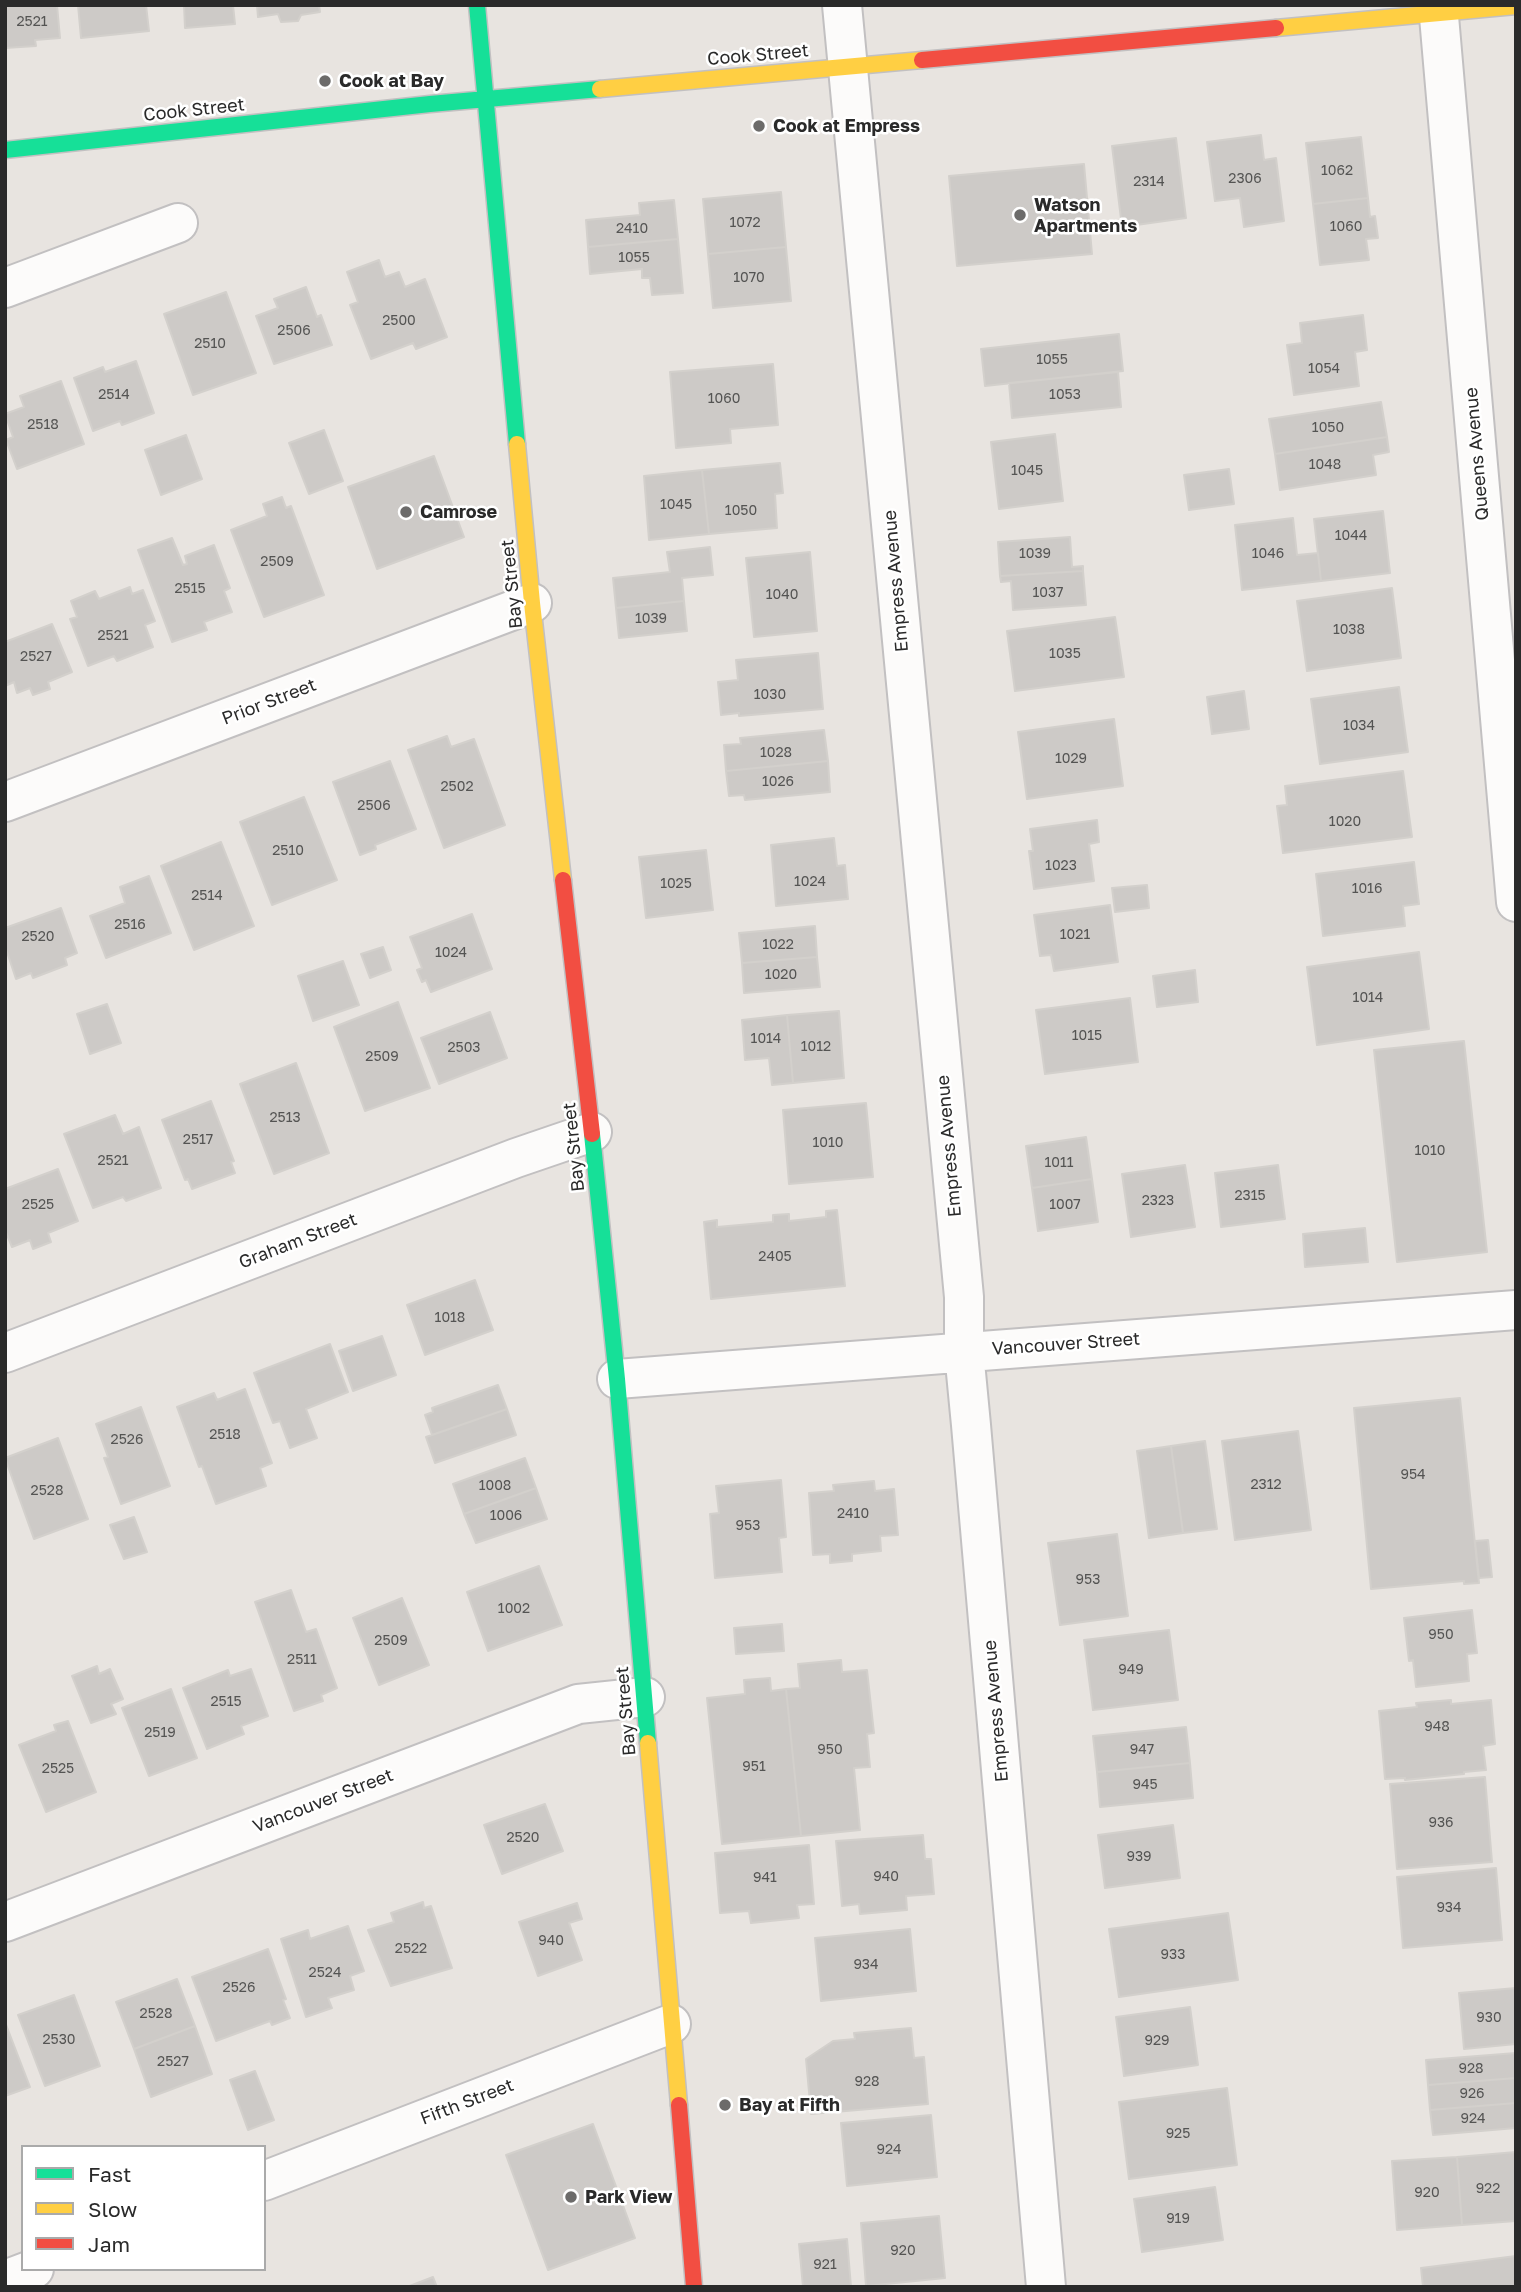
<!DOCTYPE html>
<html>
<head>
<meta charset="utf-8">
<style>
  body { margin:0 }
  #map { position:relative; width:1521px; height:2292px; overflow:hidden; background:#e8e4e0; font-family:"Golos Text",sans-serif }
  canvas { display:block }
  .frame { position:absolute; inset:0; border:7px solid #2a2a2a; pointer-events:none }
  .legend { position:absolute; left:21px; top:2145px; width:245px; height:126px; box-sizing:border-box; background:#fff; border:2px solid #aaa; margin:0; padding:9px 12px; list-style:none; font-size:21px; color:#2a2a2a }
  .legend li { display:flex; align-items:center; gap:14px; height:35px }
  .legend b { width:35px; border:2px solid #aaa }
</style>
</head>
<body>
<div id="map">
<canvas width="1521" height="2292"></canvas>
<div class="frame"></div>
<ul class="legend">
<li><b style="height:9px;background:#16e098"></b>Fast</li>
<li><b style="height:9px;background:#ffcf43"></b>Slow</li>
<li><b style="height:9px;background:#f24e42"></b>Jam</li>
</ul>
</div>
<script>
const context = document.querySelector('canvas').getContext('2d');
context.lineJoin = 'round';
function fill(path, color) {
  context.fillStyle = color;
  context.fill(path, 'evenodd');
}
function stroke(path, color, width, dash) {
  context.strokeStyle = color;
  context.lineWidth = width;
  context.lineCap = dash ? 'butt' : 'round';
  context.setLineDash(dash || []);
  context.stroke(path);
}
function drawText(font, color, halo, rows, align = 'center') {
  context.font = font + ' "Golos Text",sans-serif';
  context.lineWidth = 5;
  context.setLineDash([]);
  context.textBaseline = 'middle';
  context.strokeStyle = halo;
  context.fillStyle = color;
  for (const [text, x, y, turn = 0] of rows) {
    context.save();
    context.translate(x, y);
    context.rotate((+turn || 0) * Math.PI / 180);
    context.textAlign = isNaN(turn) ? turn : align;
    if (halo) context.strokeText(text, 0, 0);
    context.fillText(text, 0, 0);
    context.restore();
  }
}
const building = new Path2D(`
  M5,5H57L60,38L35,40L36,46L5,48Z
  M78,5H146L149,31L81,38Z
  M184,5H233L235,24L185,28Z
  M257,5H319L320,12L301,15L298,21L281,22L278,14L258,17Z
  M1261,135L1264,160L1276,158L1284,221L1244,227L1240,198L1215,201L1207,142Z
  M1361,137L1368,198L1313,204L1306,143Z
  M1176,138L1186,218L1122,227L1112,146Z
  M1084,164L1092,254L957,266L949,176Z
  M781,192L786,247L708,254L703,199Z
  M1368,198L1370,217L1375,216L1378,238L1366,239L1369,260L1320,265L1313,204Z
  M674,200L678,239L588,247L586,220L640,215L639,203Z
  M678,239L683,293L652,295L650,278H642V269L590,274L588,247Z
  M786,247L791,301L713,308L708,254Z
  M379,260L385,277L399,272L405,287L425,279L447,337L416,349L413,343L371,359L350,305L358,302L347,272Z
  M306,287L317,317L321,315L332,345L274,364L256,316L278,308L274,299Z
  M226,292L256,373L193,395L164,314Z
  M1363,315L1367,350L1355,352L1359,386L1294,395L1287,345L1302,343L1300,323Z
  M1119,334L1123,371L985,386L981,349Z
  M136,361L154,413L122,425L120,421L93,431L74,378L103,367L105,372Z
  M773,364L778,425L730,429L731,443L676,448L670,372Z
  M1118,372L1121,407L1012,418L1009,383Z
  M61,381L84,444L17,469L6,440L13,437L5,414L24,407L20,396Z
  M1381,402L1387,437L1275,454L1269,419Z
  M324,430L343,481L309,494L289,443Z
  M1055,434L1063,501L999,509L991,442Z
  M186,435L202,479L161,495L145,450Z
  M1387,437L1389,452L1373,455L1376,475L1280,490L1275,454Z
  M434,456L464,537L377,569L348,487Z
  M780,463L783,493L775,494L777,528L709,534L702,470Z
  M1229,469L1234,504L1189,510L1184,475Z
  M702,470L709,534L649,540L644,476Z
  M282,497L286,508L291,506L324,595L264,617L231,530L267,516L263,504Z
  M1383,511L1390,573L1321,581L1314,519Z
  M1293,518L1297,555L1318,553L1321,581L1242,590L1235,525Z
  M1070,537L1072,567L1083,566V571L1000,576L998,542Z
  M172,538L183,565L187,564L185,556L214,545L230,588L224,591L232,612L204,622L207,630L172,642L138,550Z
  M710,547L713,575L682,578L684,601L616,608L613,578L670,572L667,552Z
  M810,552L817,631L754,637L746,558Z
  M1083,571L1086,605L1013,610L1011,581L1001,582L1000,576Z
  M130,587L132,594L143,590L155,621L145,625L153,647L117,661L114,656L88,666L70,619L77,617L71,601L95,591L99,599Z
  M1392,588L1401,658L1307,671L1297,601Z
  M684,601L687,631L619,638L616,608Z
  M1115,617L1124,677L1015,691L1007,631Z
  M52,624L72,672L48,682L50,689L33,695L30,688L17,693L14,682L5,686V642Z
  M818,653L823,709L739,716V713L721,715L718,682L738,680L736,660Z
  M1399,687L1408,752L1320,764L1311,699Z
  M1244,691L1249,729L1212,734L1207,697Z
  M1114,719L1123,786L1027,799L1018,732Z
  M824,730L828,761L726,771L724,745L741,744L740,738Z
  M447,736L451,747L474,739L505,825L444,848L408,750Z
  M390,761L416,829L375,845L376,849L360,855L333,782Z
  M828,761L830,792L745,800L744,795L729,796L726,771Z
  M1403,771L1412,837L1283,853L1277,806L1287,805L1285,786Z
  M304,797L337,880L272,905L240,822Z
  M1097,820L1099,842L1089,844L1094,881L1034,889L1029,851H1033L1030,829Z
  M834,838L837,866L845,865L848,899L776,906L771,845Z
  M221,842L254,926L194,950L161,866Z
  M706,850L713,910L646,918L639,857Z
  M1414,862L1419,904L1403,906L1405,926L1323,936L1316,874Z
  M149,876L171,933L106,958L90,916L125,903L120,887Z
  M1147,885L1149,908L1115,912L1112,888Z
  M1110,905L1118,962L1054,971L1051,955L1040,956L1034,915Z
  M61,908L77,953L65,958L67,965L33,978L31,973L16,979L5,946V928Z
  M472,914L492,969L431,992L426,980L422,982L417,970L422,968L410,937Z
  M815,926L817,957L742,963L739,933Z
  M383,947L391,970L370,978L361,954Z
  M1419,952L1429,1029L1317,1045L1307,967Z
  M817,957L820,987L744,993L742,963Z
  M343,961L359,1005L313,1021L298,976Z
  M1195,970L1198,1002L1157,1007L1153,976Z
  M1130,998L1138,1062L1045,1074L1036,1010Z
  M398,1002L430,1088L365,1111L334,1027Z
  M107,1004L121,1043L90,1054L77,1014Z
  M839,1011L844,1078L793,1083L787,1015Z
  M490,1012L507,1058L439,1084L421,1038Z
  M787,1015L793,1083L772,1085L769,1058L745,1060L742,1020Z
  M1464,1041L1487,1252L1397,1262L1374,1050Z
  M296,1063L329,1153L274,1174L240,1084Z
  M211,1101L234,1161L231,1162L235,1173L192,1189L188,1179L185,1180L162,1120Z
  M866,1103L873,1177L789,1184L783,1110Z
  M115,1115L123,1134L139,1127L161,1188L126,1201L123,1197L93,1208L64,1134Z
  M1086,1137L1092,1179L1032,1188L1026,1146Z
  M1185,1165L1195,1227L1131,1237L1122,1174Z
  M1278,1165L1285,1219L1221,1227L1215,1173Z
  M58,1169L78,1221L48,1233L51,1242L33,1249L30,1240L12,1247L5,1230V1189Z
  M1092,1179L1098,1222L1038,1231L1032,1188Z
  M837,1210L845,1286L711,1299L704,1222L717,1220V1227L773,1222V1215L789,1214V1221L826,1217V1211Z
  M1365,1228L1368,1262L1305,1267L1303,1234Z
  M475,1280L493,1330L425,1355L407,1305Z
  M382,1336L396,1375L353,1391L339,1351Z
  M330,1344L348,1392L306,1409L317,1438L290,1448L280,1421L273,1423L254,1373Z
  M498,1385L507,1409L432,1435L425,1415L433,1412L432,1408Z
  M245,1389L272,1463L260,1468L266,1486L216,1504L202,1466L199,1467L177,1407L214,1393L217,1400Z
  M1460,1398L1479,1583L1464,1584V1581L1371,1589L1354,1408Z
  M141,1407L170,1486L121,1504L104,1458L108,1457L96,1424Z
  M507,1409L516,1435L435,1463L426,1437Z
  M1298,1431L1311,1530L1235,1540L1222,1441Z
  M58,1438L88,1519L34,1539L5,1458Z
  M1205,1441L1217,1529L1183,1533L1171,1446Z
  M1171,1446L1183,1533L1149,1538L1137,1451Z
  M525,1458L536,1488L464,1514L453,1484Z
  M781,1480L786,1537L779,1538L782,1572L715,1578L710,1514L719,1513L716,1486Z
  M874,1481L875,1491L894,1489L898,1535L880,1536L881,1551L852,1554V1561L830,1563V1554L813,1555L809,1493L834,1491L833,1485Z
  M536,1488L547,1519L476,1543L464,1514Z
  M134,1517L147,1552L124,1559L110,1525Z
  M1117,1534L1128,1616L1060,1625L1048,1543Z
  M1488,1540L1492,1577L1479,1578L1475,1541Z
  M539,1566L562,1625L488,1651L467,1592Z
  M291,1590L306,1632L316,1629L337,1688L321,1695L323,1701L294,1711L255,1602Z
  M402,1598L429,1665L379,1685L353,1618Z
  M1472,1610L1477,1653L1467,1654L1469,1681L1416,1687L1413,1660L1409,1661L1404,1618Z
  M782,1624L784,1651L736,1654L734,1628Z
  M1169,1630L1178,1700L1093,1710L1084,1640Z
  M841,1660L842,1672L867,1670L874,1733L867,1734L870,1767L854,1768L860,1830L801,1836L786,1689L800,1688L798,1664Z
  M97,1666L99,1674L110,1669L123,1699L111,1704L116,1714L91,1723L72,1676Z
  M251,1669L268,1716L241,1726L244,1734L207,1749L183,1688L228,1670L230,1676Z
  M770,1678L771,1691L786,1689L801,1836L722,1844L707,1698L745,1694L744,1680Z
  M171,1689L197,1758L149,1776L122,1708Z
  M1451,1700V1704L1491,1700L1495,1744L1483,1746L1486,1770L1464,1772V1774L1405,1780V1778L1385,1779L1379,1711L1417,1707L1416,1703Z
  M68,1721L96,1792L46,1812L19,1745L56,1731L54,1725Z
  M1186,1727L1190,1763L1097,1772L1093,1736Z
  M1190,1763L1193,1798L1100,1807L1097,1772Z
  M1485,1777L1492,1862L1397,1869L1390,1784Z
  M545,1804L563,1851L502,1874L484,1825Z
  M1173,1825L1180,1878L1105,1888L1098,1835Z
  M923,1835L925,1859H931L934,1894L906,1896L907,1910L860,1914L859,1904L842,1906L836,1841Z
  M809,1845L814,1904L797,1905L799,1918L751,1923L749,1911L720,1913L715,1853Z
  M1496,1868L1502,1940L1403,1948L1397,1877Z
  M423,1902L424,1908L431,1906L452,1968L391,1986L368,1930L394,1922L391,1913Z
  M577,1903L582,1919L569,1923L582,1960L538,1976L519,1922Z
  M1228,1913L1238,1980L1119,1997L1109,1929Z
  M348,1926L364,1971L350,1976L354,1990L328,1998L332,2008L306,2017L281,1939L308,1930L310,1939Z
  M910,1929L916,1991L821,2001L815,1938Z
  M268,1949L286,1999L283,2000L290,2018L272,2025L270,2021L216,2041L192,1977Z
  M177,1979L195,2026L134,2049L116,2002Z
  M1516,1988V2044L1464,2049L1459,1993Z
  M74,1995L100,2066L45,2086L18,2015Z
  M1190,2007L1198,2065L1124,2076L1116,2017Z
  M5,2022L30,2087L5,2096Z
  M195,2026L212,2074L151,2097L134,2049Z
  M911,2028L914,2058L924,2057L928,2104L811,2114L806,2059L833,2041L855,2039L854,2033Z
  M1516,2053V2078L1428,2085L1426,2060Z
  M255,2071L274,2120L248,2130L230,2080Z
  M1516,2078V2103L1430,2110L1428,2085Z
  M1227,2088L1237,2165L1129,2179L1119,2102Z
  M1516,2103V2128L1433,2135L1430,2110Z
  M931,2115L937,2177L847,2186L841,2123Z
  M593,2124L635,2238L548,2270L506,2155Z
  M1516,2152V2221L1462,2225L1457,2157Z
  M1457,2157L1462,2225L1397,2230L1392,2161Z
  M1215,2187L1223,2240L1142,2252L1134,2199Z
  M939,2216L945,2278L866,2286L861,2223Z
  M847,2239L851,2287H803L799,2244Z
  M1516,2256V2287H1423L1421,2268Z
  M433,2277L437,2287H407Z`);
const street = new Path2D(`
  M842,5L964,1297V1352L971,1425L1046,2287
  M1438,5L1516,902
  M5,288L178,223
  M5,802L532,603
  M5,1353L516,1158L592,1132
  M617,1379L1516,1310
  M5,1922L578,1704L645,1697
  M264,2181L671,2024
  M5,2280L34,2269`);
const fast = new Path2D(`
  M477,5L517,444
  M5,150L430,104L600,89
  M592,1134L617,1379L648,1743`);
const slow = new Path2D(`
  M1276,28L1516,6
  M600,89L922,60
  M517,444L532,603L563,880
  M648,1743L679,2105`);
const jam = new Path2D(`
  M922,60L1276,28
  M563,880L592,1134
  M679,2105L694,2287`);
const markers = [
  [325,81,7,"#6c6b6a"],
  [759,126,7,"#6c6b6a"],
  [1020,215,7,"#6c6b6a"],
  [406,512,7,"#6c6b6a"],
  [725,2105,7,"#6c6b6a"],
  [571,2197,7,"#6c6b6a"]
];
const numberNames = [
  ["2521",32,22],
  ["1062",1337,171],
  ["2306",1245,179],
  ["2314",1149,182],
  ["1072",745,223],
  ["1060",1346,227],
  ["2410",632,229],
  ["1055",634,258],
  ["1070",749,278],
  ["2500",399,321],
  ["2506",294,331],
  ["2510",210,344],
  ["1055",1052,360],
  ["1054",1324,369],
  ["2514",114,395],
  ["1053",1065,395],
  ["1060",724,399],
  ["2518",43,425],
  ["1050",1328,428],
  ["1048",1325,465],
  ["1045",1027,471],
  ["1045",676,505],
  ["1050",741,511],
  ["1044",1351,536],
  ["1039",1035,554],
  ["1046",1268,554],
  ["2509",277,562],
  ["2515",190,589],
  ["1037",1048,593],
  ["1040",782,595],
  ["1039",651,619],
  ["1038",1349,630],
  ["2521",113,636],
  ["1035",1065,654],
  ["2527",36,657],
  ["1030",770,695],
  ["1034",1359,726],
  ["1028",776,753],
  ["1029",1071,759],
  ["1026",778,782],
  ["2502",457,787],
  ["2506",374,806],
  ["1020",1345,822],
  ["2510",288,851],
  ["1023",1061,866],
  ["1024",810,882],
  ["1025",676,884],
  ["1016",1367,889],
  ["2514",207,896],
  ["2516",130,925],
  ["1021",1075,935],
  ["2520",38,937],
  ["1022",778,945],
  ["1024",451,953],
  ["1020",781,975],
  ["1014",1368,998],
  ["1015",1087,1036],
  ["1014",766,1039],
  ["1012",816,1047],
  ["2503",464,1048],
  ["2509",382,1057],
  ["2513",285,1118],
  ["2517",198,1140],
  ["1010",828,1143],
  ["1010",1430,1151],
  ["2521",113,1161],
  ["1011",1059,1163],
  ["2315",1250,1196],
  ["2323",1158,1201],
  ["2525",38,1205],
  ["1007",1065,1205],
  ["2405",775,1257],
  ["1018",450,1318],
  ["2518",225,1435],
  ["2526",127,1440],
  ["954",1413,1475],
  ["2312",1266,1485],
  ["1008",495,1486],
  ["2528",47,1491],
  ["2410",853,1514],
  ["1006",506,1516],
  ["953",748,1526],
  ["953",1088,1580],
  ["1002",514,1609],
  ["950",1441,1635],
  ["2509",391,1641],
  ["2511",302,1660],
  ["949",1131,1670],
  ["2515",226,1702],
  ["948",1437,1727],
  ["2519",160,1733],
  ["950",830,1750],
  ["947",1142,1750],
  ["951",754,1767],
  ["2525",58,1769],
  ["945",1145,1785],
  ["936",1441,1823],
  ["2520",523,1838],
  ["939",1139,1857],
  ["940",886,1877],
  ["941",765,1878],
  ["934",1449,1908],
  ["940",551,1941],
  ["2522",411,1949],
  ["933",1173,1955],
  ["934",866,1965],
  ["2524",325,1973],
  ["2526",239,1988],
  ["2528",156,2014],
  ["930",1489,2018],
  ["2530",59,2040],
  ["929",1157,2041],
  ["2527",173,2062],
  ["928",1471,2069],
  ["928",867,2082],
  ["926",1472,2094],
  ["924",1473,2119],
  ["925",1178,2134],
  ["924",889,2150],
  ["922",1488,2189],
  ["920",1427,2193],
  ["919",1178,2219],
  ["920",903,2251],
  ["921",825,2265]
];
const streetNames = [
  ["Cook Street",758,55,-5],
  ["Cook Street",194,110,-6],
  ["Queens Avenue",1477,454,-95],
  ["Empress Avenue",896,581,-95],
  ["Bay Street",512,584,-96],
  ["Prior Street",269,702,-21],
  ["Empress Avenue",949,1146,-95],
  ["Bay Street",574,1147,-96],
  ["Graham Street",298,1241,-21],
  ["Vancouver Street",1066,1344,-4],
  ["Bay Street",626,1711,-95],
  ["Empress Avenue",996,1711,-95],
  ["Vancouver Street",323,1801,-21],
  ["Fifth Street",467,2102,-21]
];
const poiNames = [
  ["Cook at Bay",339,81],
  ["Cook at Empress",773,126],
  ["Watson",1034,205],
  ["Apartments",1034,226],
  ["Camrose",420,512],
  ["Bay at Fifth",739,2105],
  ["Park View",585,2197]
];
fill(building, '#cdcac7');
stroke(building, '#d3d0cc', 2);
stroke(street, '#c2c0c1', 42);
stroke(fast, '#c2c0c1', 19);
stroke(slow, '#c2c0c1', 19);
stroke(jam, '#c2c0c1', 19);
stroke(street, '#fcfbfa', 38);
stroke(fast, '#16e098', 16);
stroke(slow, '#ffcf43', 16);
stroke(jam, '#f24e42', 16);
for (const [x, y, r, color] of markers) {
  const dot = new Path2D();
  dot.arc(x, y, r, 0, 2 * Math.PI);
  context.fillStyle = color;
  context.fill(dot);
  stroke(dot, '#fff', 2.5);
}
drawText('14px', '#545453', null, numberNames);
drawText('18px', '#2a2a2a', '#fff', streetNames);
drawText('bold 18px', '#2a2a2a', '#fff', poiNames, 'left');
</script>
</body>
</html>
